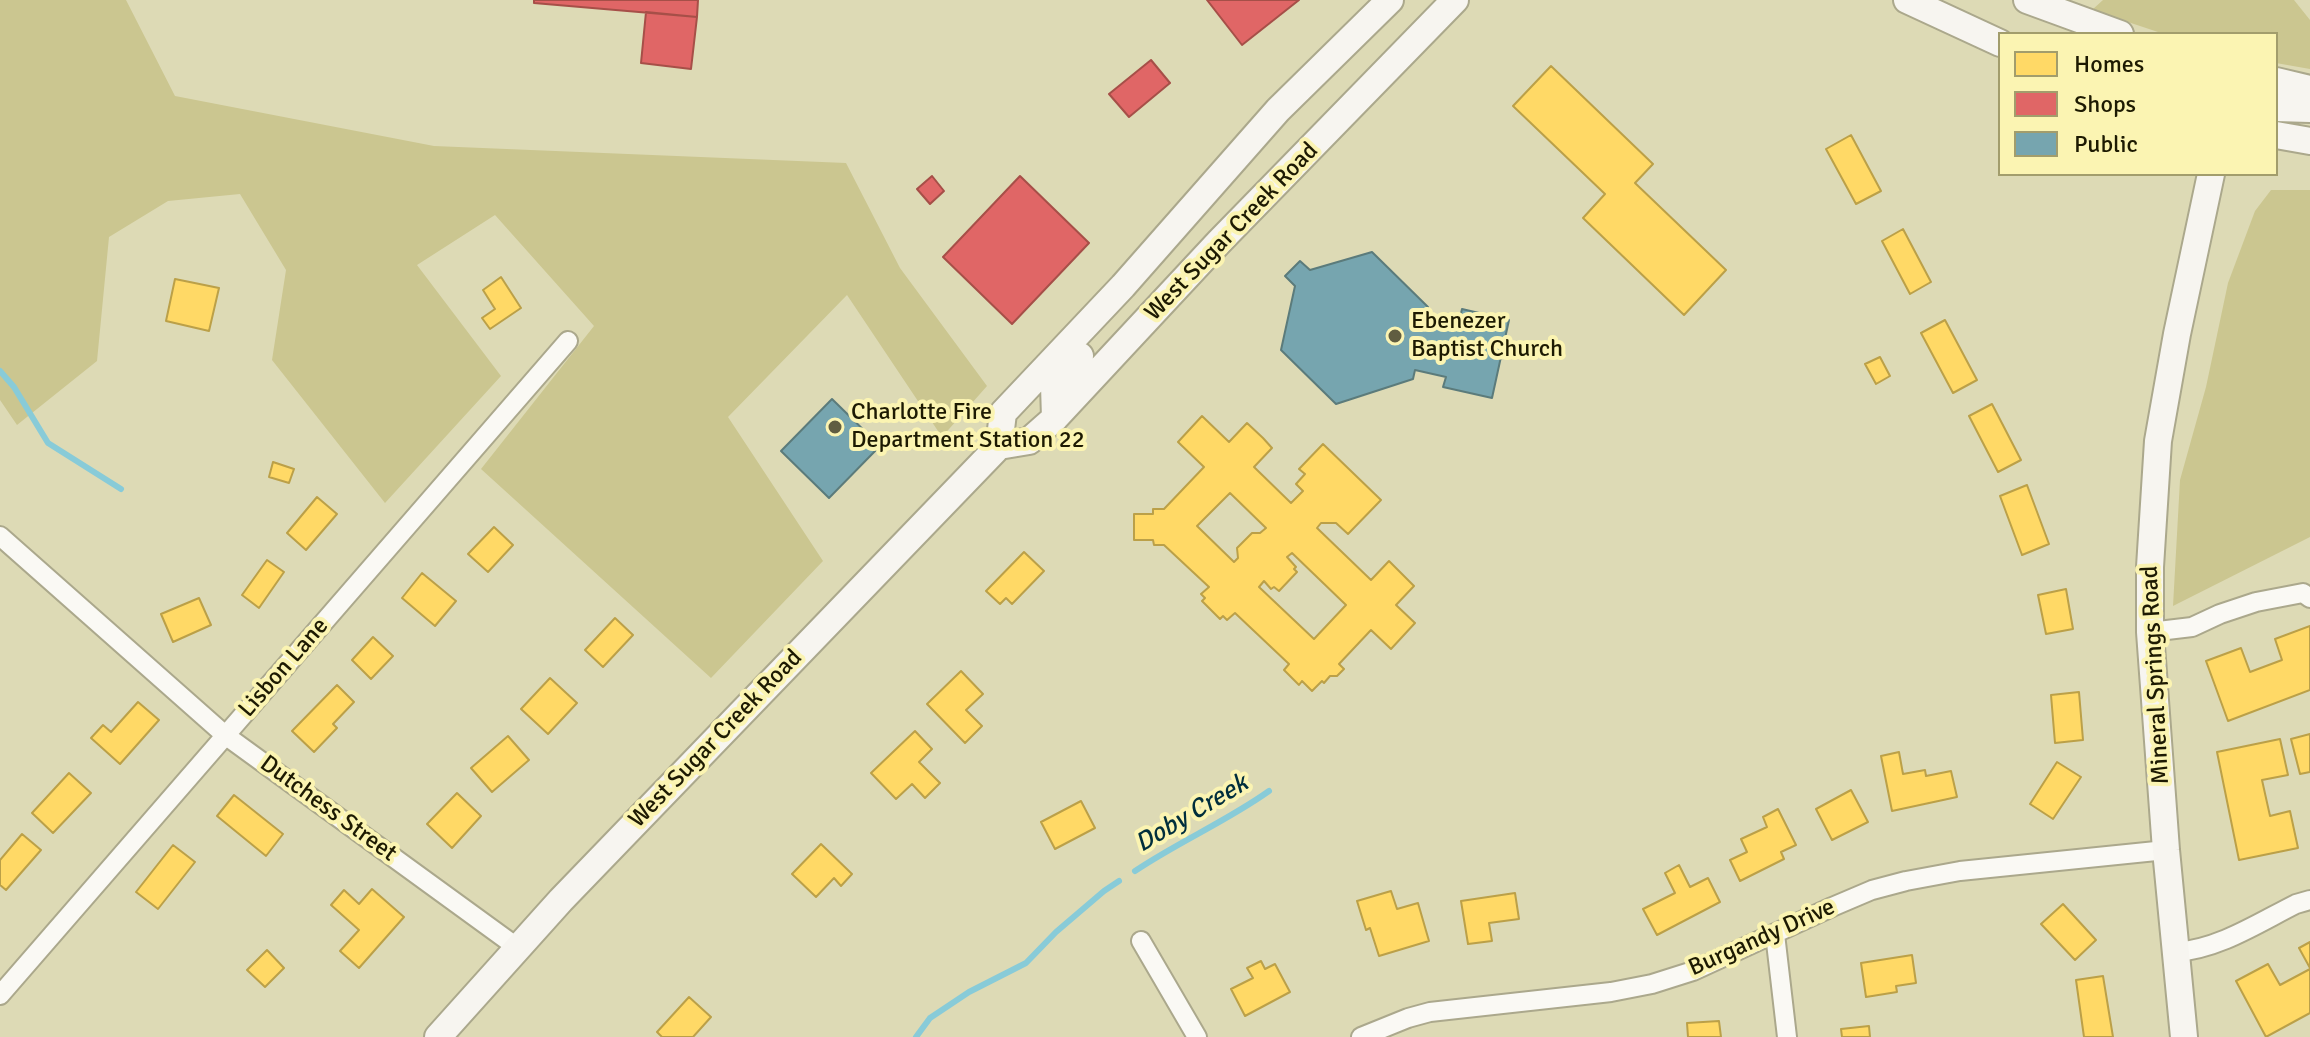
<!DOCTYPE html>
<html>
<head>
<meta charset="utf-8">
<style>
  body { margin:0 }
  #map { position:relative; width:2310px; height:1037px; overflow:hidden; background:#dddab5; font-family:Signika,sans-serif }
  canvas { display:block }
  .legend { position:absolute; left:1998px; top:32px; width:280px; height:144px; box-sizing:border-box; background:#fbf4b2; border:2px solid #a29d6c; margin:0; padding:10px 14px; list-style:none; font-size:24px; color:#1d1a02 }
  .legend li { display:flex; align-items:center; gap:16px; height:40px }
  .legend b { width:40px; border:2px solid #a29d6c }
</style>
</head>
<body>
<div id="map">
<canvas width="2310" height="1037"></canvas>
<ul class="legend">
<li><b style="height:22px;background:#ffd966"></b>Homes</li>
<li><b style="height:22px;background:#e06666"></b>Shops</li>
<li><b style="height:22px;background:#76a5af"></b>Public</li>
</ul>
</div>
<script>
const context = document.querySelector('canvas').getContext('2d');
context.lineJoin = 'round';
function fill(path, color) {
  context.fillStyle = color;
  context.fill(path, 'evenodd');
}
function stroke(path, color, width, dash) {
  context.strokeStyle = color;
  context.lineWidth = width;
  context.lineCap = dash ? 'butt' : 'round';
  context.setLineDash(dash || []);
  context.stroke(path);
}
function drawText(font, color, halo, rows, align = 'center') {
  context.font = font + ' Signika,sans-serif';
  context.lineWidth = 8;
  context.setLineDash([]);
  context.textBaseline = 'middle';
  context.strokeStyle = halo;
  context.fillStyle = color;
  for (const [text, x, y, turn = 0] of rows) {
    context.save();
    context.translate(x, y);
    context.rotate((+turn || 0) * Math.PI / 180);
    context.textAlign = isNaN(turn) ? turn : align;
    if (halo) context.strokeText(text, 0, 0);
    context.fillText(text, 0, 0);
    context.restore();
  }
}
const green = new Path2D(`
  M0,0H126L175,96L434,146L846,163L900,268L987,386L942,437L847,295L728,417L823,561L711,678L481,469L594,326L495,215L417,265L501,376L385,503L272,360L286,270L240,194L168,201L109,237L97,361L17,425L0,400Z
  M2103,0H2294L2310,20V69L2276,63V34H2164L2092,10Z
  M2271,190H2310V537L2173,606L2180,480L2206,387L2228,283L2255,211Z`);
const homes = new Path2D(`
  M1551,66L1653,164L1635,183L1726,270L1684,315L1583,218L1605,194L1513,106Z
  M1851,135L1881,191L1856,204L1826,149Z
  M1903,229L1931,282L1910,294L1882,241Z
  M501,277L521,308L490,329L482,318L495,309L483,290Z
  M175,279L219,288L209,331L166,321Z
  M1945,320L1977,380L1953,393L1921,333Z
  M1880,357L1890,376L1876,384L1865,364Z
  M1992,404L2021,460L1998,472L1969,416Z
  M1202,416L1229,442L1247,423L1263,438L1272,448L1254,467L1291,503L1303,491L1296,484L1305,474L1299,469L1323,444L1381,500L1348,534L1336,523H1321L1317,528L1371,580L1389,561L1414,586L1396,605L1415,623L1391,649L1371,630L1339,664L1344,669L1337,676H1330L1324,683L1322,681L1312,691L1302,681L1299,685L1284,670L1289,664L1235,613L1227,620L1223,616L1220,619L1202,601L1205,598L1201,594L1209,587L1164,545H1154L1153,540H1134V514H1153V509H1164L1204,467L1178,442ZM1230,493L1266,528L1260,533H1252L1237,548L1238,558L1234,562L1197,526ZM1292,553L1346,605L1314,639L1259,587L1264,581L1271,589L1274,587L1279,591L1297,572L1294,569L1296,567L1287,557Z
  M273,462L294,469L289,483L269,477Z
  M2027,485L2049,544L2022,555L2000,496Z
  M317,497L337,514L306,550L287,533Z
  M494,527L513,545L488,572L468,554Z
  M1024,552L1044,571L1012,604L1006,598L1000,604L986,591Z
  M267,560L284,572L259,608L242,595Z
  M422,573L456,601L435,626L402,598Z
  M2066,589L2073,629L2046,634L2038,595Z
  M199,598L211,625L173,642L161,614Z
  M615,618L633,635L603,667L585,650Z
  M2310,626V690L2228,721L2206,661L2241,648L2250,672L2282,660L2275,639Z
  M373,637L393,656L371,679L352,660Z
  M961,671L983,694L966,710L982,726L965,743L927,704Z
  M550,678L577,703L548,734L521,709Z
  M337,685L354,702L333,724L337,728L314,752L292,731Z
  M2079,692L2083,740L2055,743L2051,695Z
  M138,702L159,720L120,764L91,738L103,725L111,732Z
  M915,731L932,749L919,762L940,783L925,798L912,784L896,799L871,773Z
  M2310,734V772L2300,774L2291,739Z
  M508,736L529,760L492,792L471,768Z
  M2280,739L2288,775L2262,780L2270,816L2290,811L2298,848L2239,860L2217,752Z
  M1899,752L1903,774L1925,770L1926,776L1951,771L1957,797L1892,811L1881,756Z
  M2057,762L2081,777L2053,819L2030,804Z
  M69,773L91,793L53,833L32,813Z
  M1851,790L1868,822L1832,840L1816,809Z
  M457,793L481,816L452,848L427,824Z
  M234,795L283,834L266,856L217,816Z
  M1081,801L1095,828L1055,849L1041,822Z
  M1778,809L1796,845L1781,852L1784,859L1740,881L1730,860L1747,852L1741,839L1767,827L1763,817Z
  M22,834L41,850L6,890L0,885V860Z
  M821,844L852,874L841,886L834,878L816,897L792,874Z
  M173,845L195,862L158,909L136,892Z
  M1679,865L1690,887L1708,878L1720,902L1657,935L1643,909L1675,893L1665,873Z
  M372,889L404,917L359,968L340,951L359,930L331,905L344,890L359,904Z
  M1391,891L1397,909L1418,903L1429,941L1379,956L1370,928L1366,930L1357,901Z
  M1515,893L1519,919L1489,923L1492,941L1468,944L1461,901Z
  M2063,904L2096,940L2075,960L2041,924Z
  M2310,942V968L2299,948Z
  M267,950L284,968L265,987L247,970Z
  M1912,955L1916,983L1896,986L1897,992L1866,997L1861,963Z
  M1261,961L1265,969L1275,964L1290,992L1245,1016L1231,989L1253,978L1247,968Z
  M2268,964L2280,985L2310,969V1013L2266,1037L2236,981Z
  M2103,976L2113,1037H2084L2076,980Z
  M689,997L711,1017L693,1037H662L657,1032Z
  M1719,1021L1721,1037H1688L1687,1023Z
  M1869,1026L1870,1037H1842L1841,1029Z`);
const shops = new Path2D(`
  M534,0H698L697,17L534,3Z
  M1207,0H1299L1242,45Z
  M646,12L697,17L691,69L641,63Z
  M1151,60L1170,83L1129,117L1109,94Z
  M932,176L944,191L930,204L917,189Z
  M1020,176L1089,243L1012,324L943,257Z`);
const public = new Path2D(`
  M1372,252L1428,307L1426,315L1459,322L1462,309L1509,320L1492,398L1443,387L1446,377L1415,370L1413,379L1336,404L1281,350L1295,286L1285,276L1300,261L1310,270Z
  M832,399L880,446L829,498L781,451Z`);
const stream = new Path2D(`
  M0,371L14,387L48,443L121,489
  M1135,871C1178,842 1227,821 1269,791
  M916,1037L930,1018L969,992L1026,963L1056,932L1104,891L1119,881`);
const street = new Path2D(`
  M0,536L225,735L518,948
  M2150,632L2192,627L2220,614L2256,602L2303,593L2310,598
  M1775,934L1787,1037
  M1141,941L1197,1037
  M2176,952C2219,949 2258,923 2296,904L2310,900
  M0,995L568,341
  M1361,1037L1408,1018L1430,1012L1611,992L1652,984L1693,971L1832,907L1872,890L1906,881L1960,871L2166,850`);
const secondary = new Path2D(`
  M1907,0L2000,43
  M2027,0L2120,34
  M2276,81L2310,89
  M2276,108L2310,109
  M2276,135L2310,141
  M1055,418L1054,385L1080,356
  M999,446L1003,413L1123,286L1278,110L1390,0
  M438,1037L561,900L999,446L1029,441L1055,418L1218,243L1455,0
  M2184,1037L2166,850L2150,632V567L2158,441L2177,334L2211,174`);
const markers = [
  [1395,336,8,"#605d41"],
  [835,427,8,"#605d41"]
];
const streetNames = [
  ["West Sugar Creek Road",1232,232,-46],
  ["Lisbon Lane",284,668,-49],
  ["Mineral Springs Road",2156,675,-93],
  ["West Sugar Creek Road",716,739,-46],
  ["Dutchess Street",328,809,36],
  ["Burgandy Drive",1762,938,-24]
];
const poiNames = [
  ["Ebenezer",1411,322],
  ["Baptist Church",1411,350],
  ["Charlotte Fire",851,413],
  ["Department Station 22",851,441]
];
const waterNames = [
  ["Doby Creek",1192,814,-31]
];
fill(green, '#cbc690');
fill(homes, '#ffd966');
stroke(homes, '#bba048', 2);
fill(shops, '#e06666');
stroke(shops, '#a64f48', 2);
fill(public, '#76a5af');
stroke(public, '#5b7b7b', 2);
stroke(stream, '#88cbd8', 6);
stroke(street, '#aba88c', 22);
stroke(secondary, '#aba88c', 30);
stroke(street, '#faf9f4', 18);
stroke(secondary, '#f7f5f0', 26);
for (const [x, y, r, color] of markers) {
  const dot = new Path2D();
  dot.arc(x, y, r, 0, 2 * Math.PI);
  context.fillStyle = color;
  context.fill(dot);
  stroke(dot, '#fbf4b2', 3);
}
drawText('24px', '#1d1a02', '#fbf4b2', streetNames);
drawText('24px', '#1d1a02', '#fbf4b2', poiNames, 'left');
drawText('italic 26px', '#002e3c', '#fbf4b2', waterNames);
</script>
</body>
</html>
